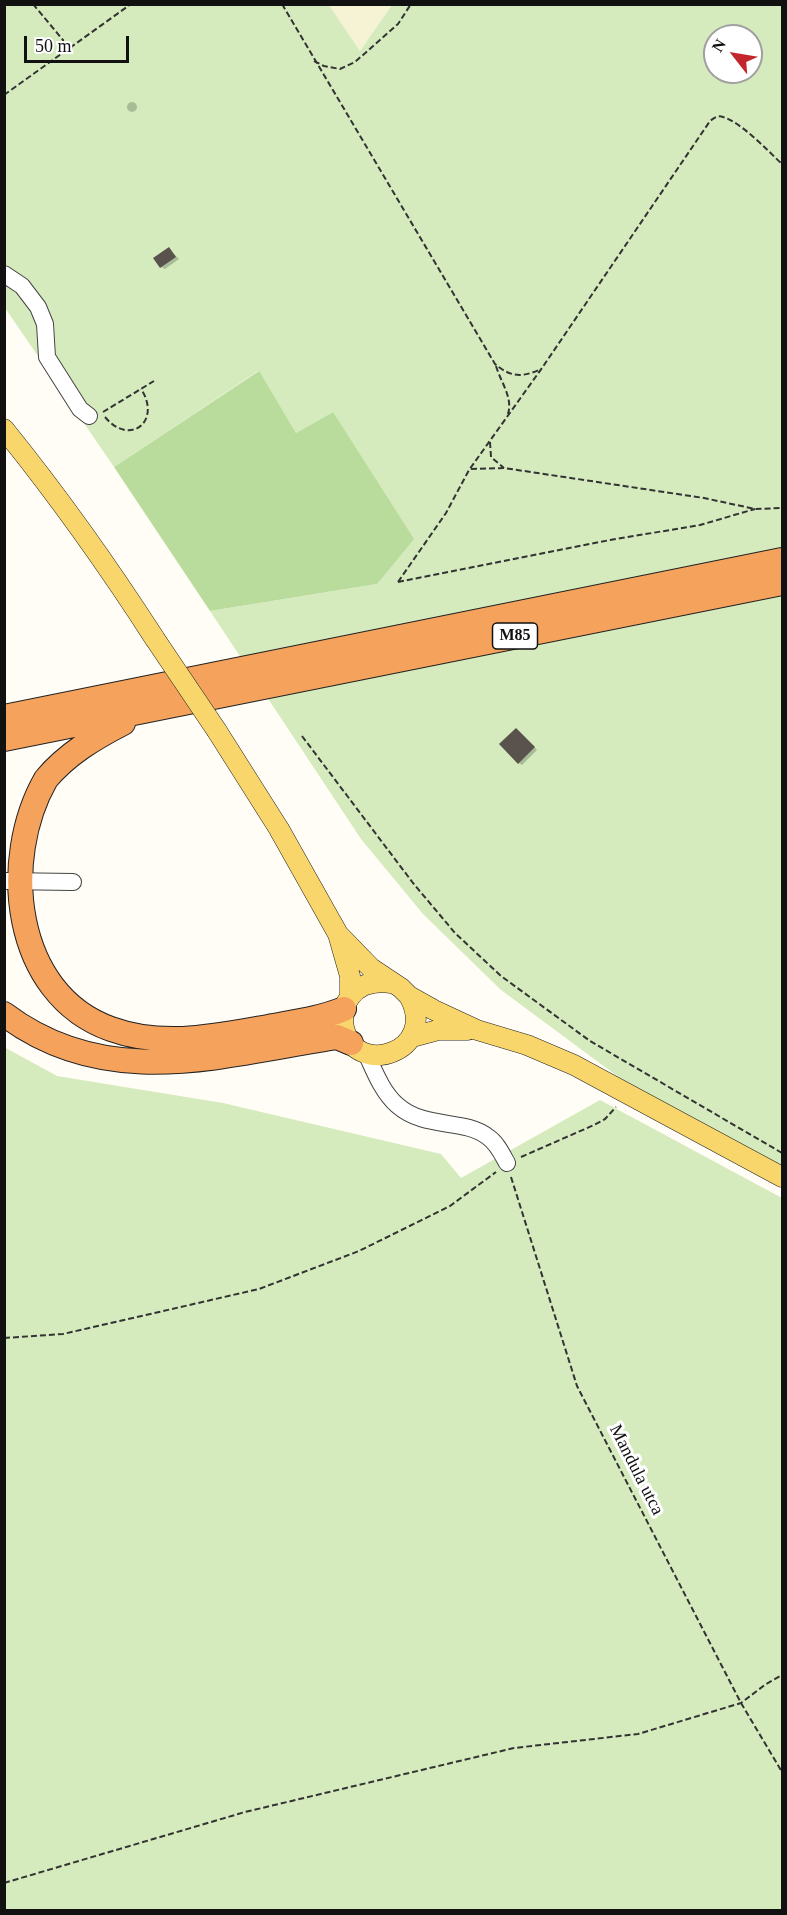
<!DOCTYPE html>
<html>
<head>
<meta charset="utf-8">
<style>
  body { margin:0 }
  #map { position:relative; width:787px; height:1915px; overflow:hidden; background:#fffdf5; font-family:"Times New Roman",serif }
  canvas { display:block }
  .frame { position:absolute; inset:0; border:6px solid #111; pointer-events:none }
  .north { position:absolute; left:703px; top:24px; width:60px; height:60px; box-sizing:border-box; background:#fff; border:2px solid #a0a0a0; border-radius:50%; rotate:301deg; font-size:16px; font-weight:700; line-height:24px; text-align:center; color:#111 }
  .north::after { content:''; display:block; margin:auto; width:21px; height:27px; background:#c4262e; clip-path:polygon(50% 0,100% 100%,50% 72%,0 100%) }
  .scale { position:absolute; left:24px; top:36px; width:105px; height:27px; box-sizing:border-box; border:3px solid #111; border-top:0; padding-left:8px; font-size:18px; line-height:21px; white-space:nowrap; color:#111; -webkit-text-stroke:4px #fff; paint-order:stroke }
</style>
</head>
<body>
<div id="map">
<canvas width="787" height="1915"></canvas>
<div class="frame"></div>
<div class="north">N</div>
<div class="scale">50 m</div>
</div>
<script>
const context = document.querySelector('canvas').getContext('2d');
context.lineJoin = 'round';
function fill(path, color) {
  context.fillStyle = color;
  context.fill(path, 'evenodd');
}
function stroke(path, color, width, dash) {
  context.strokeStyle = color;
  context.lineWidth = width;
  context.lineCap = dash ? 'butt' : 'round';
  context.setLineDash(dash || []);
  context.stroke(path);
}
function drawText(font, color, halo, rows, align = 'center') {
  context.font = font + ' "Times New Roman",serif';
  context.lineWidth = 6;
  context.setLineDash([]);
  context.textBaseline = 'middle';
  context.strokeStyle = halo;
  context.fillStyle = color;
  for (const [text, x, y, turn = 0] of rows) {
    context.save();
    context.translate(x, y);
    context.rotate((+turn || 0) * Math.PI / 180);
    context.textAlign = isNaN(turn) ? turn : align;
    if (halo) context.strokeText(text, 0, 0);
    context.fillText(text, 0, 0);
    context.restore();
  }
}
const farmland = new Path2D(`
  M329,5H392L360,51Z`);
const green = new Path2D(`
  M4,5H329L360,51L392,5H782V1167L628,1084L501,990L423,914L361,839L210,611L377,584L333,412L296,433L258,371L114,467L5,308ZM715,36H751V72H715Z
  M4,1047L57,1076L223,1103L441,1154L461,1178L600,1100L782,1198V1910H5Z`);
const forest = new Path2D(`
  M259,371L296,433L333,412L414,539L377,584L210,611L114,467Z`);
const shadow = new Path2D(`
  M127 107a5 5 0 1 1 10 0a5 5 0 1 1-10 0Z
  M169,249L179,259L165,269L161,267Z
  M517,729L537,750L522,765L519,763Z`);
const building = new Path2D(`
  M169,247L176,257L160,268L153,258Z
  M516,728L535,747L518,764L499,744Z`);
const path = new Path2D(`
  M33,4L63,40L64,53
  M282,4L495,364C510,377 522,378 541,369
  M314,61L324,66L340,69L355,62L398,24L411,4
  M4,95L131,4
  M496,366C501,383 513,397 508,414
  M103,412L154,381
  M105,417C130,447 162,421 141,389
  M490,442L491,457L504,468
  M471,469L504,468L704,498L755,509L782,508
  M398,582L446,513L469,470L542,368L710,121C714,118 718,115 723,117C741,122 768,151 782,164
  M398,582L610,540L700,525L755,509
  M302,736L413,883L455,933L501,976L590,1041L782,1153
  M521,1157L594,1125L605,1119L616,1107
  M511,1177L577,1386L741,1703L782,1772
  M4,1338L63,1334L259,1289L359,1251L450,1206L496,1172
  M4,1883L245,1812L514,1748L638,1734L741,1703L766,1684L782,1675`);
const minor = new Path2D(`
  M4,274L22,286L38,307L45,324L47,357L80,409L89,416
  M4,881L73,882
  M366,1053C374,1070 382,1092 397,1105C425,1130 464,1118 488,1137C497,1143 502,1154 507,1163`);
const major = new Path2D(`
  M4,429C59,497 108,566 155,639
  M217,731L279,829L338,934L350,976V997
  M338,934L371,968L401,988L409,996L434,1010L477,1030L527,1045L574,1065L782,1177
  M391,983C376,981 360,983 350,997C343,1006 342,1017 344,1028C355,1079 440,1052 409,996
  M412,1037L438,1030H468`);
const highway = new Path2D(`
  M4,717L782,560
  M123,723C94,738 67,754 46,779C0,859 12,994 111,1029C163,1048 216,1036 268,1027C294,1022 319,1019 344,1009
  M4,739L782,583
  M4,1014C107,1092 222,1055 337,1037L351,1043`);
const majorBridge = new Path2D(`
  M155,639L217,731`);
const shields = [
  [515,636,45]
];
const shieldNames = [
  ["M85",515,636]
];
const streetNames = [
  ["Mandula utca",636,1470,63]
];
fill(farmland, '#f6f3d4');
fill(green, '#d5ebbd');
fill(forest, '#b9dc9c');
fill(shadow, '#0003');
fill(building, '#5a524d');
stroke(minor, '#444', 18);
stroke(major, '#222', 21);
stroke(highway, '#222', 26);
stroke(path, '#333', 2, [6, 3]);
stroke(minor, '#fff', 16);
stroke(major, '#f9d66b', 20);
stroke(highway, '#f5a25d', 24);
stroke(majorBridge, '#222', 21, []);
stroke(majorBridge, '#f9d66b', 20);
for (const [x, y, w] of shields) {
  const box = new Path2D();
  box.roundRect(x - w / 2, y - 13, w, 26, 4.5);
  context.fillStyle = '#fff';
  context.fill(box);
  stroke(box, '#111', 1.5);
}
drawText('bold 16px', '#111', null, shieldNames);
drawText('18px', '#111', '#fff', streetNames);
</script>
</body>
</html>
